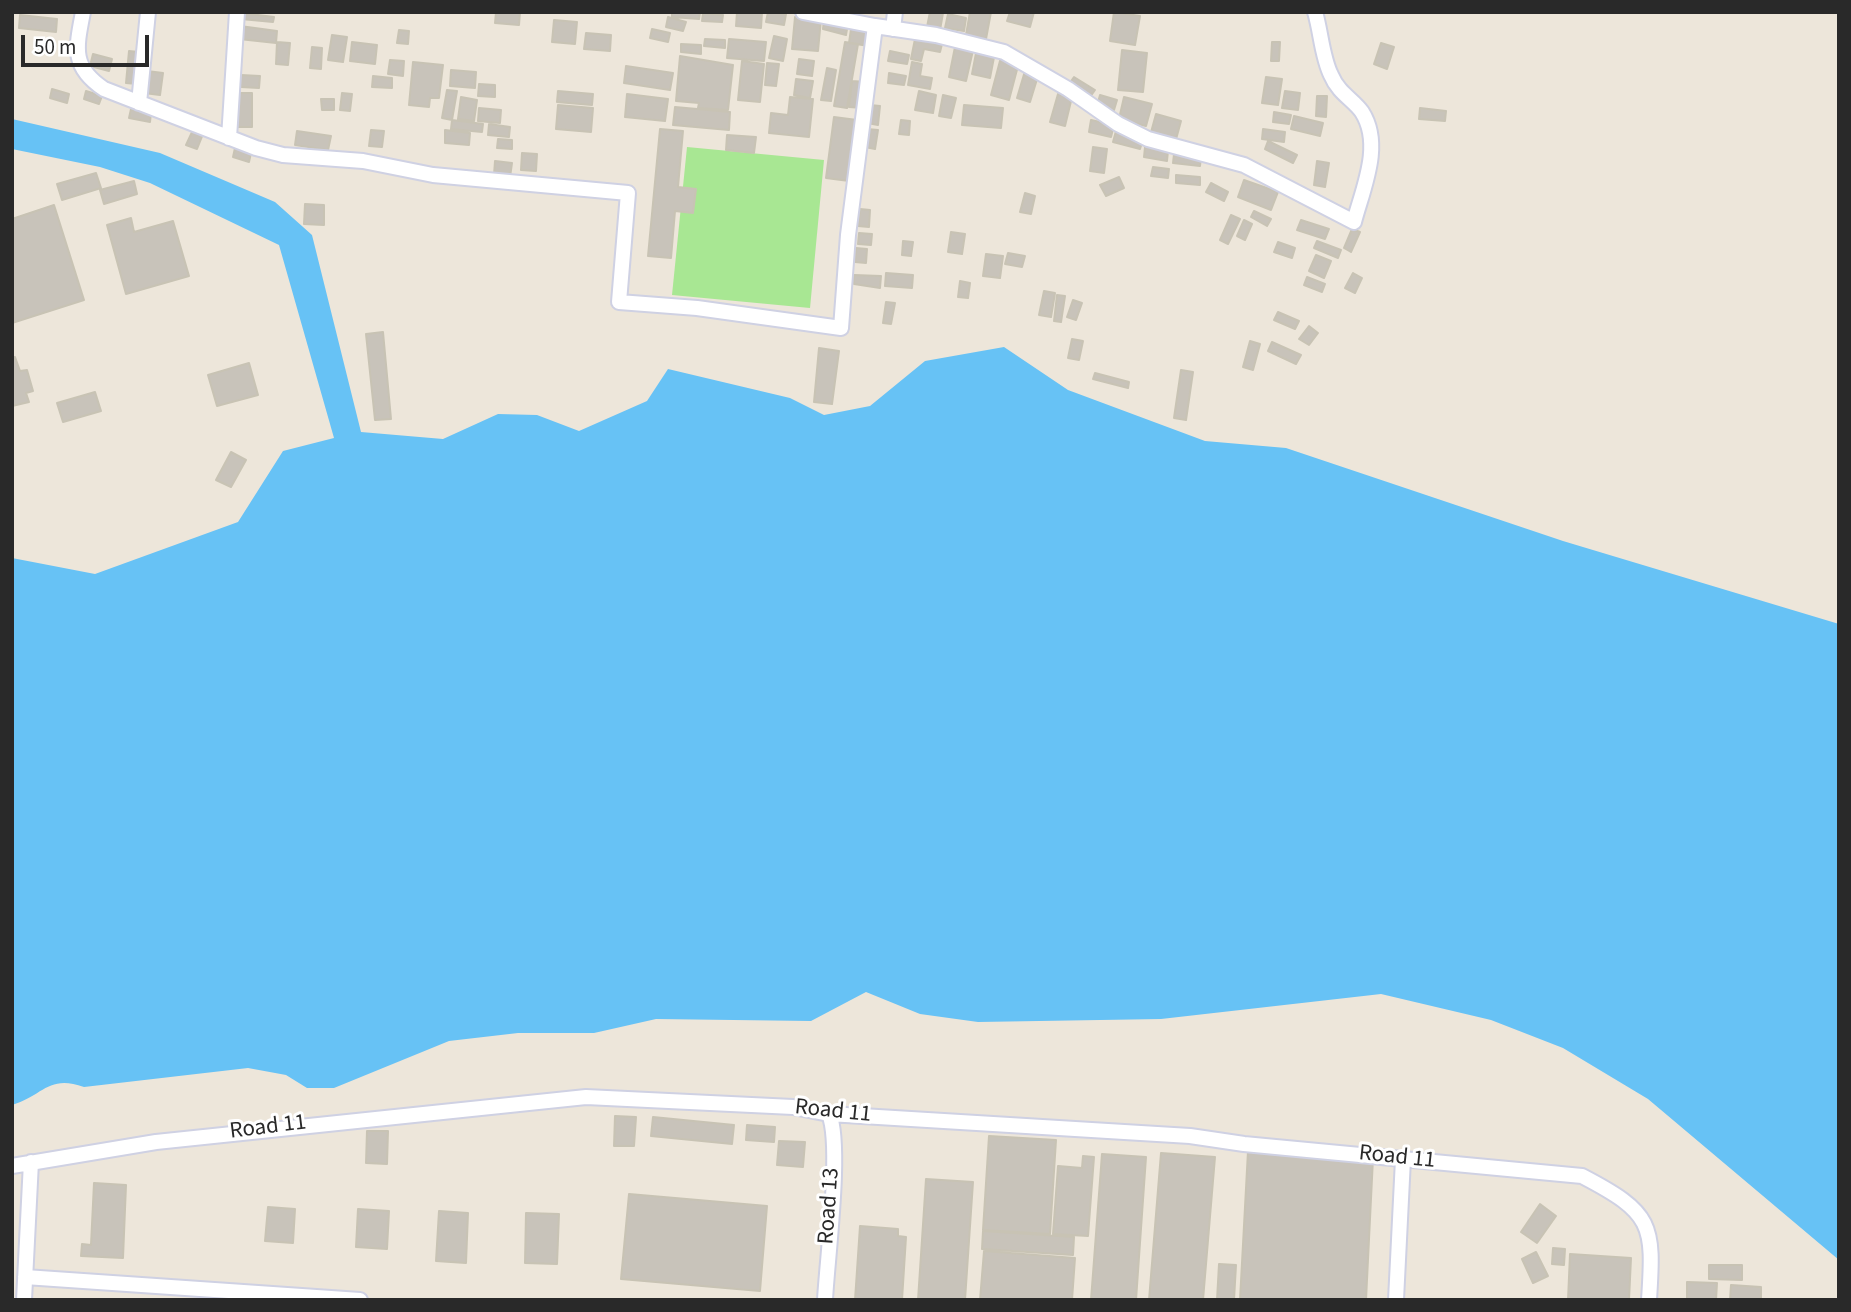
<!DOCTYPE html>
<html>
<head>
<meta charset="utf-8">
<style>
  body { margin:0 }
  #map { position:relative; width:1851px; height:1312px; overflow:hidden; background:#ede6da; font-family:"Source Sans 3",sans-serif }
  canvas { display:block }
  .frame { position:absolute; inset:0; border:14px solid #292929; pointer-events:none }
  .scale { position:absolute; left:21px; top:35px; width:128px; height:32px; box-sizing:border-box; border:4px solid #292929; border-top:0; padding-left:9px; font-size:21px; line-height:24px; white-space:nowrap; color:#292929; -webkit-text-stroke:5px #fff; paint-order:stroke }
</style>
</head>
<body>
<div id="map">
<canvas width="1851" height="1312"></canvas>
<div class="frame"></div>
<div class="scale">50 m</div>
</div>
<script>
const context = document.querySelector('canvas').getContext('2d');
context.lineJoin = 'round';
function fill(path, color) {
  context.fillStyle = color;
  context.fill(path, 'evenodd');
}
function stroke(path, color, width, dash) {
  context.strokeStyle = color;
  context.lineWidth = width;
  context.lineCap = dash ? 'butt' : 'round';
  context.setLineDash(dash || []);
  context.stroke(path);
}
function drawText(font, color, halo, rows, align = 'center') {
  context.font = font + ' "Source Sans 3",sans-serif';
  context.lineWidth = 6;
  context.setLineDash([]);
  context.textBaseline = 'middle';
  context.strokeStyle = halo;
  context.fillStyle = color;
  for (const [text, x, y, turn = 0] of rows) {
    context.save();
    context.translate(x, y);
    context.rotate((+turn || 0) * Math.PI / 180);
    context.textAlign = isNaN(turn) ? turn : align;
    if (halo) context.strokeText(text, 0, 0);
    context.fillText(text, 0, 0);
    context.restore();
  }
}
const green = new Path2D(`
  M687,147L824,160L810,308L672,295Z`);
const water = new Path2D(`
  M12,119L160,153L275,202L312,235L361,432L443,439L498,414L537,415L579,431L647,401L668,369L790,398L824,415L870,406L925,361L1004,347L1068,390L1205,441L1286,448L1563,541L1839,624V1260L1648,1099L1563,1048L1491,1020L1381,994L1161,1019L978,1022L920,1014L866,992L811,1021L656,1019L594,1033H518L449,1041L334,1088H307L286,1075L248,1068L84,1087C48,1074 43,1096 12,1105V558L95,574L238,522L283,451L334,438L279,245L150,183L100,167L12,149Z`);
const building = new Path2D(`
  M496,12H520L519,25L495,23Z
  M672,12H700L699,19L672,17Z
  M737,12H762L761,28L736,26Z
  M768,12L786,14L784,25L766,22Z
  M930,12L943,13L940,30L927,27Z
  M970,12H991L986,39L966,35Z
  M1010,12H1034L1030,27L1007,21Z
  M1114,12L1140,16L1135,45L1110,41Z
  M242,13L274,17L273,22L241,19Z
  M703,13L723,15L722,22L702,21Z
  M948,14L966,18L964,31L945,28Z
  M20,15L57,19L56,32L19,28Z
  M668,17L686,22L683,31L666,27Z
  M795,17L821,19L818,51L792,49Z
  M824,19L848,23L846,35L823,29Z
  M554,20L577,22L575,44L552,42Z
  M852,22L872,25L869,46L849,43Z
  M240,26L277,31L276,43L239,39Z
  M652,29L670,33L668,42L650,38Z
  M399,30L409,31L408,44L397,43Z
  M586,33L611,35L610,51L584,49Z
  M916,34L943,40L940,52L924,49L921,61L911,59Z
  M332,35L347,37L343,62L328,60Z
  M774,36L787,39L783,61L769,58Z
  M705,39L725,40V48L704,46Z
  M729,39L766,42L764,61L727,58Z
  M277,42L290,43L288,65L276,64Z
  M352,42L377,45L375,64L350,61Z
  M845,42L858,44L847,108L834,106Z
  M956,42L974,46L966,81L949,77Z
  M1272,42H1280L1279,61H1271Z
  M1381,43L1394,47L1387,69L1374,64Z
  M681,44L701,45V54L681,52Z
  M312,47L322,48L321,69L310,68Z
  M977,48L995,52L990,78L972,74Z
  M1122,50L1147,53L1143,92L1118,90Z
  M129,51L139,52L137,84L126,83Z
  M890,51L909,55L907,64L888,61Z
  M93,54L112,59L109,71L90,66Z
  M680,56L733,65L728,110L698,108L699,103L676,101Z
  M1001,57L1019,62L1009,100L991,95Z
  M799,59L814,61L812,76L797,74Z
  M390,60L404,61L403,76L388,74Z
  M742,61L764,64L760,102L738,100Z
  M413,62L443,65L439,98H430L429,107L409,105Z
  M912,62L922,64L920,76L932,78L930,89L908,85Z
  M767,63L779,64L776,86L765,85Z
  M626,66L673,73L670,90L624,83Z
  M827,68L836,70L831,101L821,100Z
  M451,70L476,72L475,88L450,86Z
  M147,71L163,73L160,95L144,93Z
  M1025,71L1038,76L1030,102L1017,98Z
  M889,73L906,76L904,85L888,83Z
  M241,75L260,76L259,88L241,87Z
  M373,76L392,78V88L372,87Z
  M1074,77L1095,90L1090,97L1069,84Z
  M1266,77L1282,79L1278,105L1262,103Z
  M796,79L813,81L810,98L794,95Z
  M852,81L866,82L863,108L849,107Z
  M479,84L495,85V97L478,96Z
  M52,89L69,94L67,103L50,98Z
  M447,90L457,91L452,120L442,118Z
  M86,91L102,96L99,104L84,99Z
  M558,91L593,94L592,105L557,102Z
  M919,91L936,95L933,113L915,110Z
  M1285,91L1300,93L1298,110L1282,108Z
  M237,93H252V127H236Z
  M342,93L352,94L350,111L340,110Z
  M627,94L668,99L665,121L625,117Z
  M1058,94L1072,97L1065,126L1050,122Z
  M943,95L956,98L951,118L939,116Z
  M1100,95L1117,100L1114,110L1097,106Z
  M1317,96H1327L1326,117L1316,116Z
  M461,97L477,100L474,121L458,119Z
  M790,97L813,99L809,137L769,133L771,113L788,115Z
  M1124,97L1152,104L1146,126L1119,119Z
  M321,99H334V110H322Z
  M558,105L593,108L591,132L556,129Z
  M870,105L880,106L878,125L867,123Z
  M964,105L1003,108L1001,128L962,125Z
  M675,107L730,112L729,130L673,125Z
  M479,108L501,110L500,123L478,121Z
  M1420,108L1446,111L1445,121L1419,119Z
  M131,109L151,113L150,122L129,118Z
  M1274,112L1291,115L1289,124L1273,122Z
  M1156,114L1181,121L1175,143L1150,136Z
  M1294,116L1323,123L1320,136L1291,129Z
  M834,117L857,120L849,181L826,178Z
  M452,120L483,124L482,132L451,129Z
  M901,120L910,121L909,135L899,134Z
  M1091,120L1114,125L1111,137L1089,132Z
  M489,124L510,127L509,137L488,135Z
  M660,129L683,131L678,187L696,189L693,213L675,211L671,258L648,256Z
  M867,129L878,130L875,149L865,147Z
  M1263,129L1285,132L1284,142L1262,139Z
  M193,130L203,134L197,149L186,145Z
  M371,130L384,131L382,147L369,146Z
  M445,130L470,133L469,145L445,143Z
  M297,131L331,136L328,150L295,145Z
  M1116,131L1143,139L1140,149L1113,142Z
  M727,135L756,137L754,153L726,150Z
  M498,139L512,140V149L497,148Z
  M1268,141L1297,155L1293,163L1265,149Z
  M1093,147L1107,149L1104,173L1090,171Z
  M1145,147L1168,151L1167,161L1144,157Z
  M235,148L251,153L249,162L233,157Z
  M522,153L537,154L536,171L521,170Z
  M1174,154L1201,157L1200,166L1173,163Z
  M495,161L512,163L510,177L494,175Z
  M1317,161L1329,163L1325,187L1314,185Z
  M1153,167L1169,169L1168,178L1151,176Z
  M96,173L101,188L62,200L57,184Z
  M1176,175L1200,177V185L1176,183Z
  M1119,177L1124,188L1106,196L1100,185Z
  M1244,180L1278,192L1271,210L1238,197Z
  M134,181L137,194L104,204L100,190Z
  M1211,183L1228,192L1224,201L1206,192Z
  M1025,193L1035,196L1031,214L1020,212Z
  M305,204L324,205V225L304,224Z
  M54,205L84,300L12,323V219Z
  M860,209L870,210L869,227L858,226Z
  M1254,211L1271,219L1267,226L1251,217Z
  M1231,215L1240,219L1228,244L1220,240Z
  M131,218L134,232L173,221L189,276L126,294L107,225Z
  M1244,220L1252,224L1245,240L1237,236Z
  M1301,220L1329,229L1325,239L1297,230Z
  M1352,229L1360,232L1351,252L1344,248Z
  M951,232L965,234L962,254L948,252Z
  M859,233L872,234L871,245L858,244Z
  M903,241L913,242L911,256L902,255Z
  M1317,241L1341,250L1338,258L1314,248Z
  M1278,242L1295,248L1292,258L1274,252Z
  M856,248L867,249L866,263L855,262Z
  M1008,253L1025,256L1022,267L1005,264Z
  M986,254L1003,256L1000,278L983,276Z
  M1316,255L1331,261L1324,278L1309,271Z
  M886,273L913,275L912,288L885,286Z
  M1353,273L1362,278L1355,293L1345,288Z
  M854,275L881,276L880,288L854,284Z
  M1307,277L1325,284L1322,292L1304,285Z
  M960,281L970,283L968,298L958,297Z
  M1044,291L1055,293L1051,317L1039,315Z
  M1057,295L1065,296L1061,322L1054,321Z
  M1073,300L1082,303L1076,320L1067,317Z
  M886,302L895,303L891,324L883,323Z
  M1278,312L1299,321L1295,329L1274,320Z
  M1309,326L1318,333L1309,345L1299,339Z
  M383,332L391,419L375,420L366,334Z
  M1072,339L1083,341L1079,360L1068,358Z
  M1250,341L1260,344L1253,370L1243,367Z
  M1272,342L1301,355L1296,364L1268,351Z
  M819,348L839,351L832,404L814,402Z
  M15,357L20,371L27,370L33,391L26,393L29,402L12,406V358Z
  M249,363L258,395L217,406L208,375Z
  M1181,370L1193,372L1186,420L1174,418Z
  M1095,373L1129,382L1128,388L1093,379Z
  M95,392L101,411L63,422L57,403Z
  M231,452L246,460L231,487L216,480Z
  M615,1116L636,1117L634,1146H614Z
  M653,1117L734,1125L732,1144L651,1136Z
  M747,1125L775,1127L774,1142L746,1140Z
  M367,1131H388L387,1164L366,1163Z
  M989,1136L1056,1140L1050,1234L983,1230Z
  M779,1141L805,1142L803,1167L777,1165Z
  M1248,1151L1373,1158L1366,1300H1240Z
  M1161,1153L1215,1157L1203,1300H1149Z
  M1102,1154L1146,1157L1136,1300H1091Z
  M1083,1156L1094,1157L1088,1236L1053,1234L1058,1166L1082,1168Z
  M926,1179L973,1182L965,1300H918Z
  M94,1183L126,1185L123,1258L81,1256L82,1244L91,1245Z
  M629,1194L767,1206L760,1291L621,1279Z
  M1540,1204L1556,1216L1537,1243L1521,1232Z
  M268,1207L295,1209L293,1243L265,1241Z
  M358,1209L389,1211L387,1249L356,1247Z
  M439,1211L468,1213L466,1263L436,1261Z
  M526,1213L559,1214L557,1264L525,1263Z
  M860,1226L898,1229V1236L906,1237L902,1300H855Z
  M983,1231L1074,1237L1073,1255L982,1249Z
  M1553,1248L1565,1249L1564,1265L1552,1264Z
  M984,1251L1075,1258L1072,1300H980Z
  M1536,1252L1548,1276L1533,1283L1522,1259Z
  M1570,1254L1631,1258L1629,1300H1568Z
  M1219,1264L1236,1265L1234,1300H1217Z
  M1709,1265H1742V1280L1709,1279Z
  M1687,1282L1717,1283L1716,1300H1687Z
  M1731,1285L1761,1287V1300H1730Z`);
const street = new Path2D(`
  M83,12C76,48 71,67 104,89L256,148L283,155L363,161L433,175L628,193L619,302L697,308L841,328L848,235L875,26L936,35L1004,52L1068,89L1118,124L1148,139L1244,165L1354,222C1363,188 1383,145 1362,112C1353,99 1339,94 1331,75C1322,57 1321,32 1315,12
  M803,12L875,26
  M893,29L895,12
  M139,103L148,12
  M229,138L237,12
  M12,1166L156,1142L586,1097L793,1107L829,1114L1190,1136L1244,1144L1582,1176C1653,1213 1654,1224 1649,1300
  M25,1277L360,1300
  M24,1300L31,1162
  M825,1300C827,1260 842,1145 829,1114
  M1396,1300L1403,1159`);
const streetNames = [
  ["Road 11",833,1112,6],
  ["Road 11",268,1128,-7],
  ["Road 11",1397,1158,6],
  ["Road 13",830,1206,-86]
];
fill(green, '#a8e793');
fill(water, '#67c2f5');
fill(building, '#c8c3ba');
stroke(building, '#c8c3b4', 2);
stroke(street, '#cfd1e3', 18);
stroke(street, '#fff', 14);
drawText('23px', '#292929', '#fff', streetNames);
</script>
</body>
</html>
